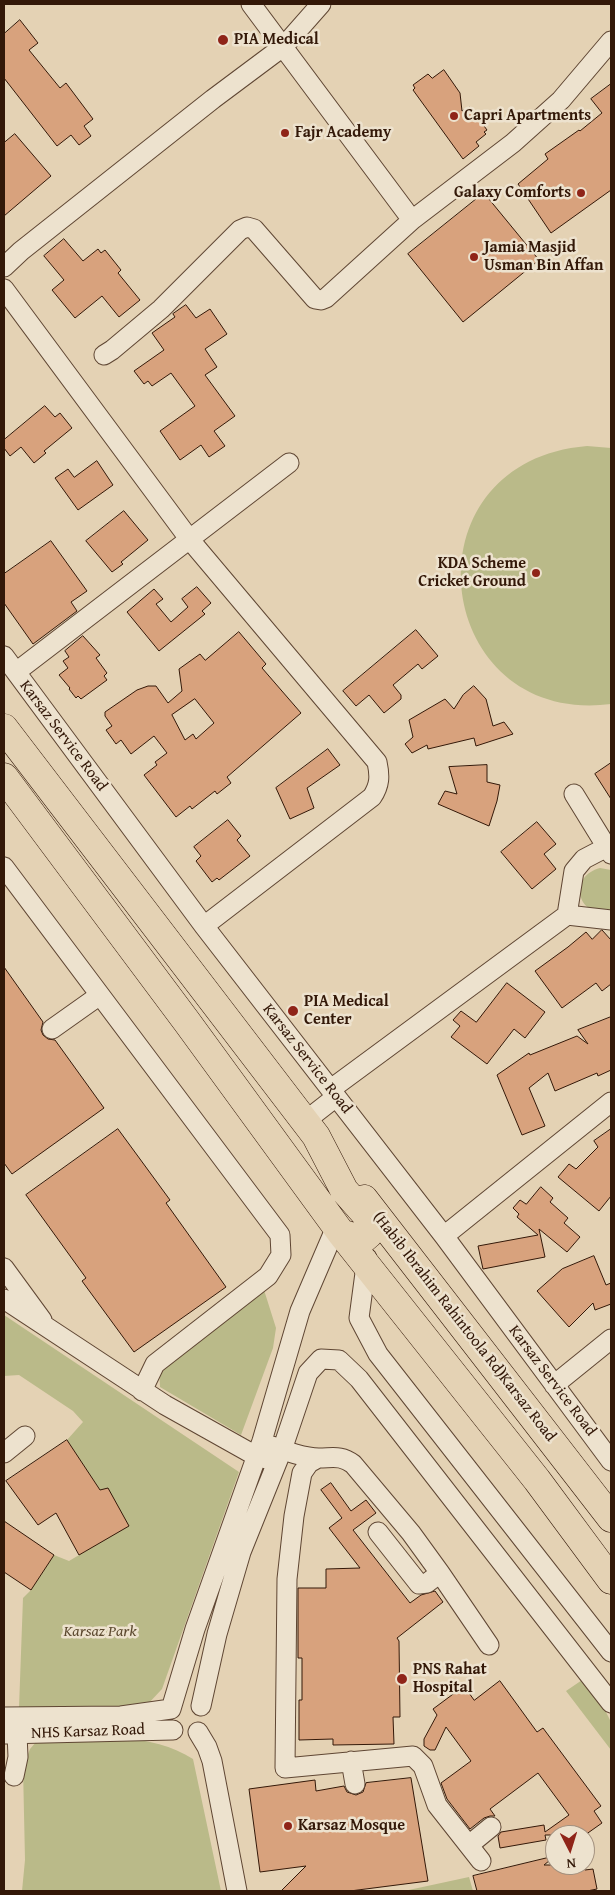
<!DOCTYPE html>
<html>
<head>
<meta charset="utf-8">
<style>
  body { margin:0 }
  #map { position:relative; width:615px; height:1895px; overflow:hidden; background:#e4d2b4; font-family:"Gentium Book Plus",serif }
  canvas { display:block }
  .frame { position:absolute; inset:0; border:5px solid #331808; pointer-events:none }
  .north { position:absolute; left:545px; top:1825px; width:50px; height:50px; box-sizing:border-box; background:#ede2ce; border:1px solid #a3917f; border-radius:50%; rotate:175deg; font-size:14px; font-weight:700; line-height:20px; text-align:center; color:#331808 }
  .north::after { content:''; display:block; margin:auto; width:18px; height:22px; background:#8f2418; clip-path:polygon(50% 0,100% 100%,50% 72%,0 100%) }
</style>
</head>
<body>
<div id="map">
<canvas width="615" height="1895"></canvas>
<div class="frame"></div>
<div class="north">N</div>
</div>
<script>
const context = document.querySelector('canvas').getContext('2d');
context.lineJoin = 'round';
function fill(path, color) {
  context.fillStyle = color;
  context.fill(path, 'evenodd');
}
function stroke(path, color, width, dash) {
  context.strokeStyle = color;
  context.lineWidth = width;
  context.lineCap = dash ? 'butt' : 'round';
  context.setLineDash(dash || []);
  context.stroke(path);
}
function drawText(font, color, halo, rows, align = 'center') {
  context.font = font + ' "Gentium Book Plus",serif';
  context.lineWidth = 5;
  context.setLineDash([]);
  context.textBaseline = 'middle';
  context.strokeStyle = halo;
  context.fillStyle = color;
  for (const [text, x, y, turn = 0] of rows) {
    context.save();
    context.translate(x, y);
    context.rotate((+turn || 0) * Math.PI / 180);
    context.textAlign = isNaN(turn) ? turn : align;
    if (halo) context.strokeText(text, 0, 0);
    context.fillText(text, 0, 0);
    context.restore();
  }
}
const green = new Path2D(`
  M587,446L611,448V704C432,727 400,462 587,446Z
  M600,868L611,870V910C579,921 566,877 600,868Z
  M264,1290L276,1328L273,1348L241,1435L160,1387L159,1368Z
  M4,1315L239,1472L162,1689L147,1705L130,1712L19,1708L23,1598L31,1590L54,1555L69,1561L128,1526L100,1490L67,1440L83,1422L73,1411L19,1375L4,1376Z
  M588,1676L611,1722V1750L566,1691Z
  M43,1734C90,1735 153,1733 193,1759L221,1891H22L25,1860L23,1767L30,1749Z
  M469,1877L473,1891H404Z`);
const building = new Path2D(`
  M20,20L38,43L29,50L60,88L66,83L93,119L84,126L91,136L79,145L71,135L57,146L4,78V34Z
  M444,70L460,93L462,111L470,107L487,130L484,132L486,134L476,142L479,146L463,159L413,90L415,88L413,85L428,74L432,78Z
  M611,84V190L551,233L518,184L548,159L545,154L579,130L580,131L602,113L591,99Z
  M15,134L51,176L4,216V143Z
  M484,193L539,260L463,322L408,254Z
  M64,239L83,261L98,249L101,253L105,250L121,270L118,273L140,300L119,317L102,296L75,318L52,290L64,280L44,256Z
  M186,305L196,318L210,309L227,334L205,349L217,367L205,375L235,416L214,431L225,446L209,457L201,445L180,460L160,431L195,406L171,373L152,386L148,381L144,384L134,371L164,350L152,333L175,317L173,314Z
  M45,406L55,417L60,413L72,428L44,451L46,453L34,463L21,447L10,456L4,448V440Z
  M97,461L113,485L78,510L55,478L68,469L74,477Z
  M124,511L148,540L121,562L123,564L112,572L86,541Z
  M51,541L87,591L71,602L77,611L33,644L4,603V574Z
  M197,587L211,603L202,611L205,614L159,651L127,612L154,589L163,599L156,604L171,622L188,607L182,599Z
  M416,630L438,656L422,669L418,664L393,685L401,695V699L384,713L369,695L356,706L343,691Z
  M239,632L266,664L262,668L301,713L227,777L231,783L217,794L215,791L192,809L190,806L176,817L144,775L157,765L155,762L167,753L154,736L131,754L121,740L116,744L106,730L112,726L105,716V712L137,690L148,686H156L168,703L182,691L179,669L200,654L205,660ZM195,699L214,723L196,739L193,734L185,740L172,715Z
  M83,636L100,655L96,658L107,673L104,676L107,680L81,699L78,696L76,698L69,689L70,688L59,675L68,668L63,661L69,657L65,651Z
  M474,686L486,699L493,726L504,722L513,734L476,746L474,738L428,749L427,745L412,753L405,744L413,737L409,720L445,699L454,709L463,695Z
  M328,749L340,765L307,788L314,808L290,819L276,788Z
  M611,763V799L595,774Z
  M487,765V782L500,785L497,801L489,826L438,804L445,791L457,794L449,767Z
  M228,820L241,836L237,840L250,856L219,880L217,878L212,882L196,861L201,856L194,847Z
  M537,822L556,844L544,854L556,869L532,889L501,852Z
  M602,930L611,940V984L602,991L596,983L562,1008L535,971L568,947L586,932L592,939Z
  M4,967L43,1022L41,1030L43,1035L48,1039L55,1040L104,1108L12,1174L4,1163Z
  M507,983L545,1012L525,1038L514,1029L487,1064L451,1037L460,1026L453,1020L461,1011L476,1022Z
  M611,1017V1070L598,1076L597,1073L555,1091L548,1073L529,1088L545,1126L522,1135L497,1075L529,1053L530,1055L577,1036L588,1044L578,1030Z
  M118,1129L170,1200L166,1203L226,1287L134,1352L82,1281L86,1278L26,1195Z
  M611,1129V1196L599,1211L558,1177L569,1164L576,1169L598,1147L594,1141Z
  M541,1187L553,1198L550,1202L568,1218L564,1223L580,1237L567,1252L539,1229L545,1257L483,1269L478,1246L538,1235L517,1217L519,1214L513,1208L520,1200L526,1204Z
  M594,1256L606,1285L611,1283V1304L595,1310L593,1303L569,1327L537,1291L562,1269Z
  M67,1440L100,1490L108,1488L129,1526L79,1555L56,1513L38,1525L6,1481Z
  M331,1483L351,1511L366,1500L376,1513L353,1530L410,1603L421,1595L435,1591L443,1602L397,1638L399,1641L400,1717H393L394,1744L333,1745V1739L299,1740V1700H302V1658H298V1588H326V1569L360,1568L329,1528L342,1518L321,1490Z
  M4,1521L54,1555L31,1590L4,1572Z
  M500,1681L537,1732L543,1728L601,1806L594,1811L602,1823L585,1835H577L573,1829L565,1835H545L546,1840L500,1848L498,1836L501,1832L544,1825L545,1832L569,1815L538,1773L490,1809L495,1816H490L484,1818L470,1829L447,1799L441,1783L471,1761L446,1727L435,1750H430L424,1746V1739L437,1715L433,1709L464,1686L474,1700Z
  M411,1778L428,1881L350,1891H281L306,1866L260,1872L249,1789L315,1780L316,1791L344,1786L347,1792L356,1795L363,1792L366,1783Z
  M555,1856L544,1865H585V1870L593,1869L597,1889L587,1891H477L473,1876Z`);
const minor = new Path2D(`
  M251,4L412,220
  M4,267L21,251L213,99L284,46L321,4
  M4,289L190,540L377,762C380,776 380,785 372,797L204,926
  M104,355L112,350L161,309L240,230L247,227L254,229L315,299L321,300L326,298L412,220L513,143L561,100L611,41
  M4,656L204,926L444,1236L611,1461
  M16,672L289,463
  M574,794L611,854
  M4,867L280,1235L281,1255L268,1276L155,1364L142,1391
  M567,915L611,920
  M52,1029L100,995
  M331,1089L567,915L574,871L584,859L607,847
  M304,1122L336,1097
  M444,1236L611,1102
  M367,1258L359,1318L378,1354L611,1652
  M4,1268L42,1320
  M4,1299L165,1405L256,1456L267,1459
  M554,1385L611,1339
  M272,1446C284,1451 306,1458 319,1458C333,1458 341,1455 353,1464L411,1533L440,1573L489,1645
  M4,1453L25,1436
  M318,1458L309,1463L302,1473L294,1516L287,1579L285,1768L413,1756L423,1766L437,1805L481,1861
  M378,1532L419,1584L427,1583L440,1573
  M201,1706L217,1634L241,1552L282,1450L308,1373L321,1359L339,1360L359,1379L611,1703
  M4,1717L121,1716L171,1709L195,1629L262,1441L300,1311L336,1227
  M198,1732L207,1747L212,1761L237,1891
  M4,1734L173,1730
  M351,1761L355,1784
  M14,1776L18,1757L17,1734
  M469,1845L491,1827`);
const highway = new Path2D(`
  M4,728L316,1136L344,1190L367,1216L369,1234L362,1240L341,1233
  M4,777L187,1022L341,1233L537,1480L611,1580
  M364,1199L611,1518`);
const markers = [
  [223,40,6,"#8f2418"],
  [454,116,5,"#8f2418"],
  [285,133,5,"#8f2418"],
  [581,193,5,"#8f2418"],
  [474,257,5,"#8f2418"],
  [536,573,5,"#8f2418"],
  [293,1011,6,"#8f2418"],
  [402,1679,6,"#8f2418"],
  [288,1826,5,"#8f2418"]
];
const poiNames = [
  ["PIA Medical",234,40],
  ["Capri Apartments",464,116],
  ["Fajr Academy",295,133],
  ["Galaxy Comforts",571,193,"right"],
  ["Jamia Masjid",484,248],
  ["Usman Bin Affan",484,266],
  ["KDA Scheme",526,564,"right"],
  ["Cricket Ground",526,582,"right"],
  ["PIA Medical",304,1002],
  ["Center",304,1020],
  ["PNS Rahat",413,1670],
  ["Hospital",413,1688],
  ["Karsaz Mosque",298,1826]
];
const streetNames = [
  ["Karsaz Service Road",63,736,53],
  ["Karsaz Service Road",307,1059,52],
  ["(Habib Ibrahim Rahintoola Rd)Karsaz Road",464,1327,52],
  ["Karsaz Service Road",552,1381,53],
  ["NHS Karsaz Road",88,1732,-2]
];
const parkNames = [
  ["Karsaz Park",100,1632]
];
fill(green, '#baba89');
fill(building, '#d8a27d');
stroke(building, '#331808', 1);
stroke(minor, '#5f4633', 21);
stroke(highway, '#331808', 29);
stroke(minor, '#ede2ce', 19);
stroke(highway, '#e4d2b4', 28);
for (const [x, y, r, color] of markers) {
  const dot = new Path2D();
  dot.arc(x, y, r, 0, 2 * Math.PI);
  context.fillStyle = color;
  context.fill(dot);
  stroke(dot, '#ede2ce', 2);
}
drawText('bold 16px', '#331808', '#ede2ce', poiNames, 'left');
drawText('16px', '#331808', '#ede2ce', streetNames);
drawText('italic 16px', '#5c492f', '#ede2ce', parkNames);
</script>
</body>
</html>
